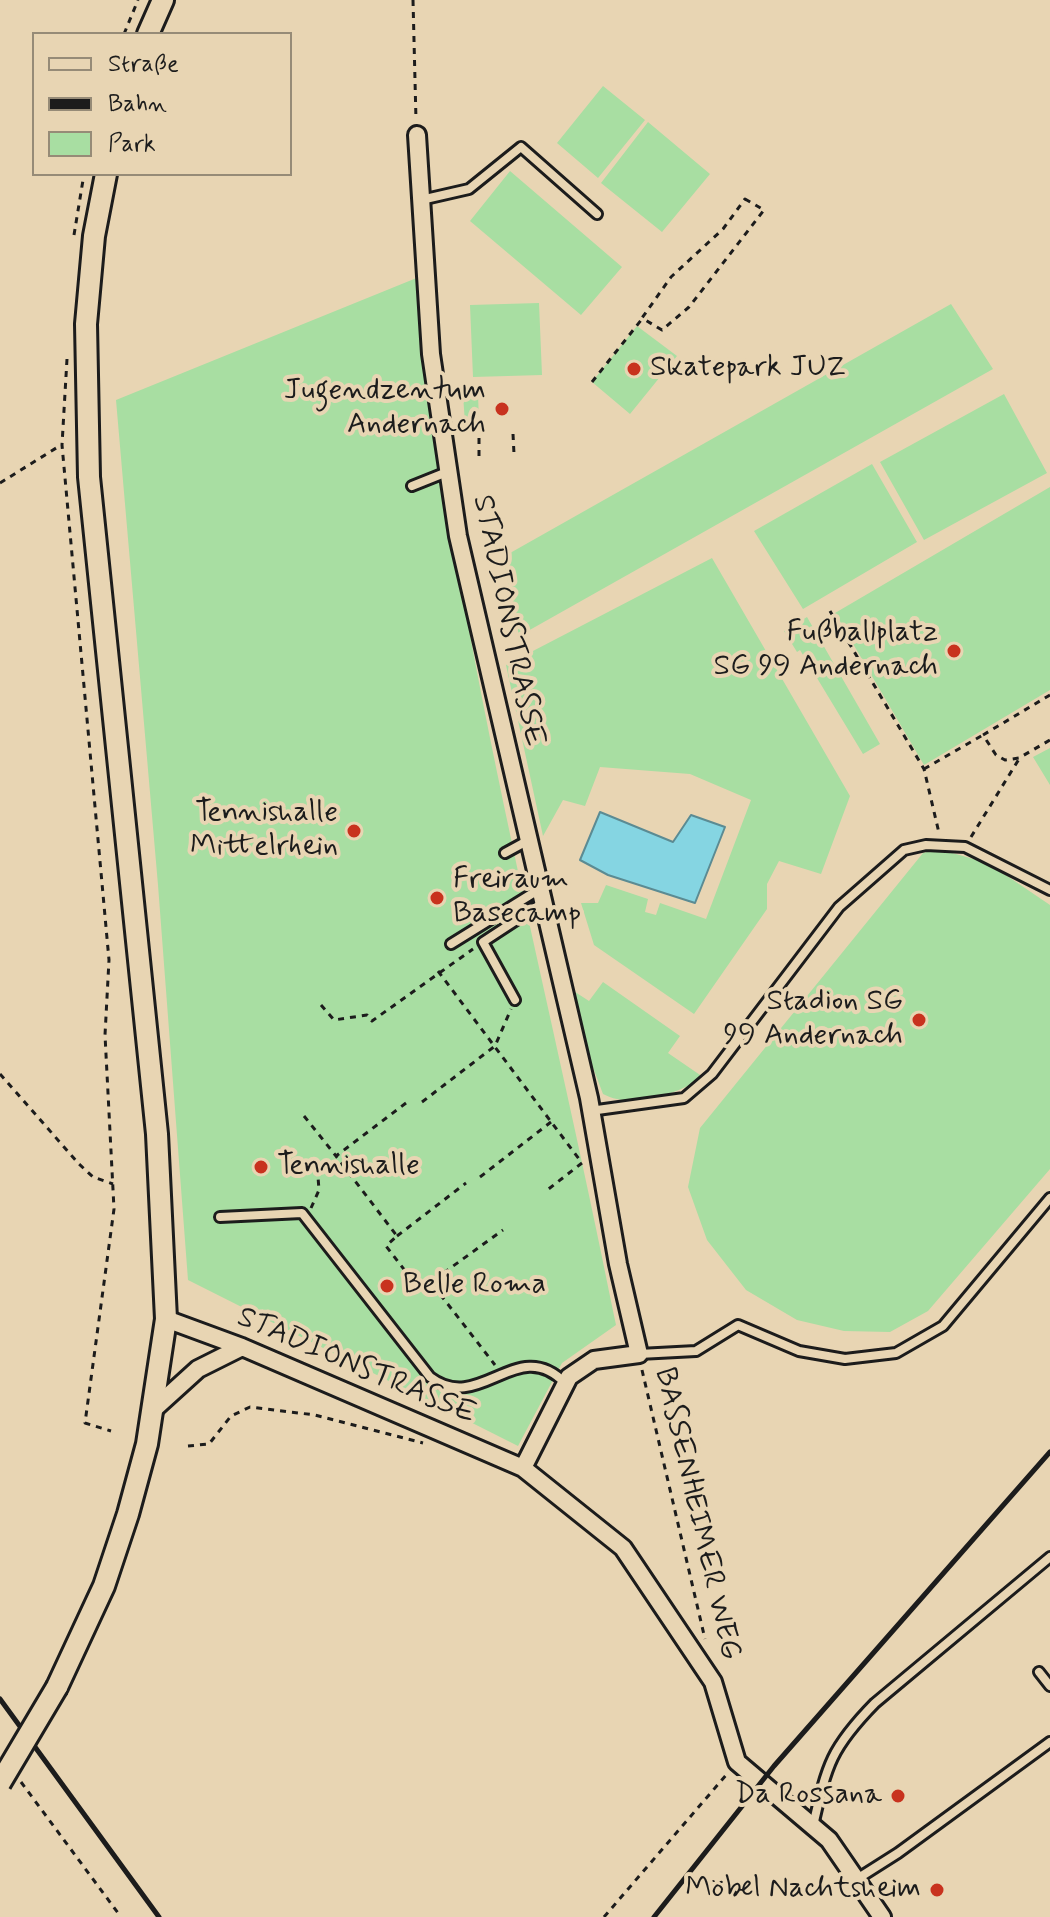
<!DOCTYPE html>
<html>
<head>
<meta charset="utf-8">
<style>
  body { margin:0 }
  #map { position:relative; width:1050px; height:1917px; overflow:hidden; background:#e8d5b3; font-family:Mynerve,sans-serif }
  canvas { display:block }
  .legend { position:absolute; left:32px; top:32px; width:260px; height:144px; box-sizing:border-box; background:#e8d5b3; border:2px solid #968b77; margin:0; padding:10px 14px; list-style:none; font-size:24px; color:#1c1c1c }
  .legend li { display:flex; align-items:center; gap:16px; height:40px }
  .legend b { width:40px; border:2px solid #968b77 }
</style>
</head>
<body>
<div id="map">
<canvas width="1050" height="1917"></canvas>
<ul class="legend">
<li><b style="height:10px;background:#e8d5b3"></b>Straße</li>
<li><b style="height:10px;background:#1c1c1c"></b>Bahn</li>
<li><b style="height:22px;background:#a8dea2"></b>Park</li>
</ul>
</div>
<script>
const context = document.querySelector('canvas').getContext('2d');
context.lineJoin = 'round';
function fill(path, color) {
  context.fillStyle = color;
  context.fill(path, 'evenodd');
}
function stroke(path, color, width, dash) {
  context.strokeStyle = color;
  context.lineWidth = width;
  context.lineCap = dash ? 'butt' : 'round';
  context.setLineDash(dash || []);
  context.stroke(path);
}
function drawText(font, color, halo, rows, align = 'center') {
  context.font = font + ' Mynerve,sans-serif';
  context.lineWidth = 8;
  context.setLineDash([]);
  context.textBaseline = 'middle';
  context.strokeStyle = halo;
  context.fillStyle = color;
  for (const [text, x, y, turn = 0] of rows) {
    context.save();
    context.translate(x, y);
    context.rotate((+turn || 0) * Math.PI / 180);
    context.textAlign = isNaN(turn) ? turn : align;
    if (halo) context.strokeText(text, 0, 0);
    context.fillText(text, 0, 0);
    context.restore();
  }
}
const green = new Path2D(`
  M603,86L645,120L598,178L557,143Z
  M648,122L710,174L662,232L601,183Z
  M510,171L622,267L581,315L470,221Z
  M419,277C451,632 547,976 616,1325L562,1363L518,1446L188,1280L158,885L116,400Z
  M539,303L542,375L473,377L470,305Z
  M951,304L993,369L519,636L503,557Z
  M637,326L677,356L630,414L592,382Z
  M478,394L479,423H465L463,395Z
  M1004,394L1047,473L924,540L880,462Z
  M872,464L917,542L803,609L754,531Z
  M1050,487V690L924,765L835,613Z
  M712,558L850,796L821,874L779,861L767,884V909L694,1014L594,945L581,903H598L606,885L648,899L645,912L656,915L660,903L706,919L751,800L690,774L600,767L585,806L563,800L543,836L506,665Z
  M807,617L880,744L863,754L800,650L797,652L784,631Z
  M1050,748V785L1033,757Z
  M938,849L988,863L1050,905V1169L928,1311L890,1332L844,1331L797,1320L746,1290L707,1240L688,1187L700,1128L923,853Z
  M603,982L680,1036L668,1053L703,1077C678,1094 633,1110 603,1094L581,1036L569,988L589,1001Z`);
const water = new Path2D(`
  M600,812L673,842L691,815L725,827L695,903L608,875L580,860Z`);
const path = new Path2D(`
  M413,0L416,120
  M124,34L138,0
  M745,199L764,210L689,307L662,330L642,318L671,277L723,229Z
  M74,235L84,174
  M67,359L62,445L109,960L105,1035L114,1209L85,1423L111,1431
  M592,382L642,319
  M459,428L479,427
  M513,434L514,454
  M479,456V428
  M0,483L61,445
  M830,611L924,769L939,833
  M1050,695L983,735L996,755L1005,760L1019,758L1050,740
  M924,769L983,735
  M971,837L1019,759
  M438,971L582,1163L546,1191
  M321,1005L334,1020L367,1015L372,1021L473,949
  M0,1074L79,1164L93,1177L113,1184
  M422,1102L495,1046L511,1009
  M406,1103L336,1156L397,1236L386,1246L420,1290L503,1230
  M304,1116L336,1156
  M480,1177L551,1122
  M311,1208L319,1190L317,1164L340,1162
  M397,1236L466,1183
  M433,1285L495,1365
  M642,1370L705,1639
  M188,1446L209,1444L231,1416L250,1407L315,1415L423,1443
  M21,1782L121,1917
  M604,1917L727,1774`);
const service = new Path2D(`
  M421,200L469,189L521,147L597,214
  M412,486L447,472
  M505,853L527,841
  M451,944L538,890
  M515,1000L483,942L541,904
  M590,1111L684,1098L712,1074L839,907L904,850L926,845L965,847L1050,890
  M220,1217L302,1213L430,1377C480,1415 517,1334 565,1383
  M639,1354L696,1351L738,1325L799,1351L845,1359L896,1353L943,1326L1050,1198
  M1039,1672L1050,1686
  M813,1826C827,1765 830,1749 875,1703L1050,1557
  M857,1879L898,1853L1050,1742`);
const minor = new Path2D(`
  M417,135L431,354L458,536L589,1098L618,1264L639,1354L594,1360L569,1377L523,1468
  M166,1319L242,1347L523,1468L623,1548L713,1682L737,1762L829,1840L882,1917
  M155,1408L198,1369L242,1347`);
const tertiary = new Path2D(`
  M148,34L163,0
  M57,1687L104,1586L128,1514L147,1444L166,1319L157,1134L89,477L86,324L94,236L106,174`);
const rail = new Path2D(`
  M0,1699L159,1917
  M654,1917L774,1766L1050,1452`);
const tertiaryBridge = new Path2D(`
  M0,1783L57,1687`);
const markers = [
  [634,369,8,"#c8321e"],
  [502,409,8,"#c8321e"],
  [954,651,8,"#c8321e"],
  [354,831,8,"#c8321e"],
  [437,898,8,"#c8321e"],
  [919,1020,8,"#c8321e"],
  [261,1167,8,"#c8321e"],
  [387,1286,8,"#c8321e"],
  [898,1796,8,"#c8321e"],
  [937,1890,8,"#c8321e"]
];
const poiNames = [
  ["Skatepark JUZ",650,369,"left"],
  ["Jugendzentum",486,392],
  ["Andernach",486,426],
  ["Fußballplatz",938,634],
  ["SG 99 Andernach",938,668],
  ["Tennishalle",338,814],
  ["Mittelrhein",338,848],
  ["Freiraum",453,881,"left"],
  ["Basecamp",453,915,"left"],
  ["Stadion SG",903,1003],
  ["99 Andernach",903,1037],
  ["Tennishalle",277,1167,"left"],
  ["Belle Roma",403,1286,"left"],
  ["Da Rossana",882,1796],
  ["Möbel Nachtsheim",921,1890]
];
const streetNames = [
  ["STADIONSTRASSE",507,621,78],
  ["STADIONSTRASSE",356,1367,23],
  ["BASSENHEIMER WEG",696,1514,77]
];
fill(green, '#a8dea2');
fill(water, '#85d5e2');
stroke(water, '#5b8b93', 2);
stroke(service, '#1c1c1c', 14);
stroke(minor, '#1c1c1c', 22);
stroke(tertiary, '#1c1c1c', 26);
stroke(path, '#1c1c1c', 3, [6, 6]);
stroke(service, '#e8d5b3', 8);
stroke(minor, '#e8d5b3', 16);
stroke(tertiary, '#e8d5b3', 20);
stroke(rail, '#1c1c1c', 5);
stroke(tertiaryBridge, '#1c1c1c', 26, []);
stroke(tertiaryBridge, '#e8d5b3', 20);
for (const [x, y, r, color] of markers) {
  const dot = new Path2D();
  dot.arc(x, y, r, 0, 2 * Math.PI);
  context.fillStyle = color;
  context.fill(dot);
  stroke(dot, '#e8d5b3', 3);
}
drawText('30px', '#1c1c1c', '#e8d5b3', poiNames, 'right');
drawText('30px', '#1c1c1c', '#e8d5b3', streetNames);
</script>
</body>
</html>
